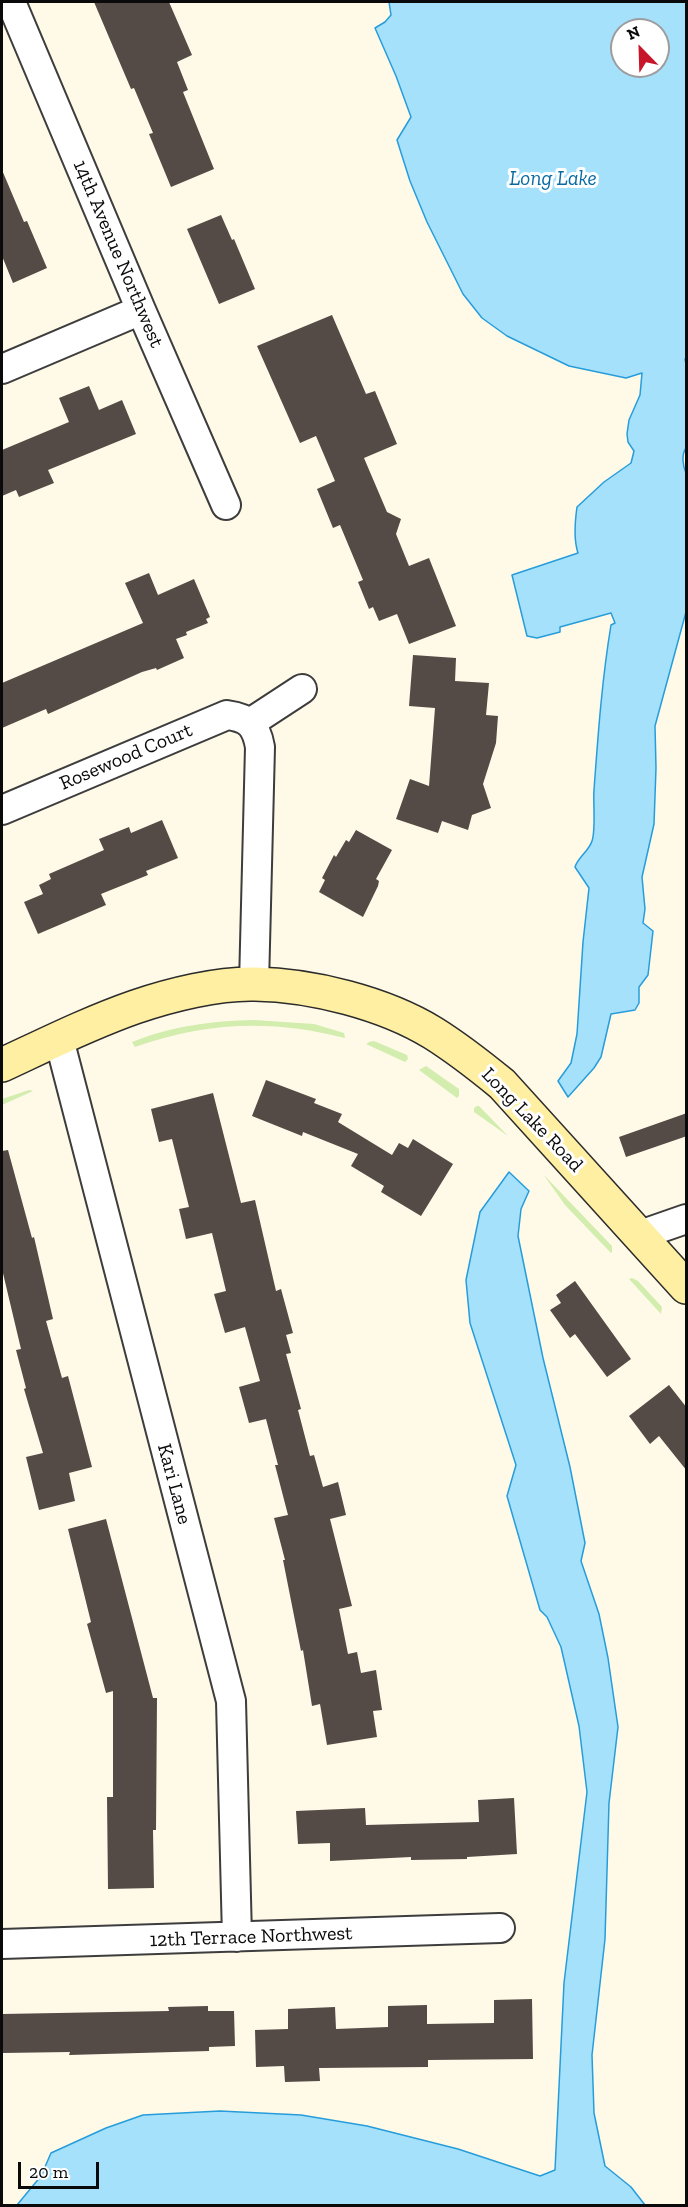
<!DOCTYPE html>
<html>
<head>
<meta charset="utf-8">
<style>
  body { margin:0 }
  #map { position:relative; width:688px; height:2207px; overflow:hidden; background:#fff9e7; font-family:"Zilla Slab",serif }
  canvas { display:block }
  .frame { position:absolute; inset:0; border:3px solid #0a0a0a; pointer-events:none }
  .north { position:absolute; left:610px; top:18px; width:60px; height:60px; box-sizing:border-box; background:#fff; border:2px solid #9d9d9d; border-radius:50%; rotate:337deg; font-size:16px; font-weight:700; line-height:24px; text-align:center; color:#0a0a0a }
  .north::after { content:''; display:block; margin:auto; width:21px; height:27px; background:#c71629; clip-path:polygon(50% 0,100% 100%,50% 72%,0 100%) }
  .scale { position:absolute; left:18px; top:2162px; width:81px; height:27px; box-sizing:border-box; border:3px solid #0a0a0a; border-top:0; padding-left:8px; font-size:18px; line-height:21px; white-space:nowrap; color:#0a0a0a; -webkit-text-stroke:4px #fff; paint-order:stroke }
</style>
</head>
<body>
<div id="map">
<canvas width="688" height="2207"></canvas>
<div class="frame"></div>
<div class="north">N</div>
<div class="scale">20 m</div>
</div>
<script>
const context = document.querySelector('canvas').getContext('2d');
context.lineJoin = 'round';
function fill(path, color) {
  context.fillStyle = color;
  context.fill(path, 'evenodd');
}
function stroke(path, color, width, dash) {
  context.strokeStyle = color;
  context.lineWidth = width;
  context.lineCap = dash ? 'butt' : 'round';
  context.setLineDash(dash || []);
  context.stroke(path);
}
function drawText(font, color, halo, rows, align = 'center') {
  context.font = font + ' "Zilla Slab",serif';
  context.lineWidth = 6;
  context.setLineDash([]);
  context.textBaseline = 'middle';
  context.strokeStyle = halo;
  context.fillStyle = color;
  for (const [text, x, y, turn = 0] of rows) {
    context.save();
    context.translate(x, y);
    context.rotate((+turn || 0) * Math.PI / 180);
    context.textAlign = isNaN(turn) ? turn : align;
    if (halo) context.strokeText(text, 0, 0);
    context.fillText(text, 0, 0);
    context.restore();
  }
}
const green = new Path2D(`
  M254,1020L314,1024L344,1033L345,1038C271,1019 206,1022 135,1047L132,1042C172,1026 211,1021 254,1020Z
  M374,1041L407,1055L408,1059L405,1062L366,1044L369,1042Z
  M426,1066L459,1089V1096L457,1098L419,1070Z
  M29,1090L33,1091L2,1105V1099Z
  M477,1106H479L508,1136L474,1112V1108Z
  M543,1174L612,1246V1252L611,1253L565,1205Z
  M632,1278L638,1281L662,1307L661,1314L629,1279Z`);
const water = new Path2D(`
  M389,2H686V358L685,359L686,364V448C681,455 683,466 686,473V612L655,726L656,768L654,824L642,877L645,909L643,923L653,931L648,975L639,987V1003L635,1010L611,1014L601,1057L594,1068L568,1097L558,1081L571,1063L577,1034L583,942L589,888L575,867C578,857 589,851 592,841C596,830 593,803 594,790C598,735 602,679 611,625L615,623L611,613L560,627V632L537,638L527,636L512,575L578,553C574,541 575,521 577,507L604,482L631,463L634,451L628,442L627,434L629,420L640,395L642,373L626,378L569,366L507,336L482,318L463,294L427,222L410,181L397,140L411,117L396,76L375,28L385,22L391,15ZM622,30H658V66H622Z
  M509,1172L529,1191L521,1209L518,1236L543,1358L570,1467L585,1543L581,1561L599,1614L608,1658L618,1727L609,1803L605,1939L592,2055L594,2113L605,2166L631,2187L645,2205H17L41,2176L51,2153L106,2128L143,2115L220,2111L301,2115L367,2126L458,2149L540,2176L555,2170L564,1983L587,1792L579,1726L561,1647L547,1617L540,1610L507,1496L516,1465L470,1323L466,1280L480,1212Z`);
const building = new Path2D(`
  M94,2H169L192,55L177,62L188,90L183,92L214,169L171,187L149,134L153,133L134,88L131,89Z
  M2,170L24,222L27,221L47,268L13,283L2,256Z
  M221,215L232,240L234,239L255,289L219,304L187,229Z
  M332,315L366,394L375,391L397,444L364,458L387,512L401,519L396,534L409,566L429,558L456,626L409,644L397,614L379,621L373,607L369,609L358,582L363,580L340,525L333,528L317,489L335,481L316,436L300,443L257,346Z
  M89,386L99,410L122,400L136,434L48,470L54,483L19,497L16,490L2,496V450L69,422L59,398Z
  M149,573L158,595L194,579L210,617L206,619L208,623L186,632L187,635L176,639L184,658L157,670L156,668L142,672L48,714L46,709L2,728V683L143,623L125,583Z
  M413,655L456,658L455,681L489,683L486,715L498,716L496,743L483,784L491,808L472,815L468,830L442,821L438,833L396,819L410,779L429,786L435,708L409,706Z
  M162,820L178,858L146,871L148,875L101,894L106,905L38,934L24,902L43,894L39,885L51,879L49,874L104,850L99,839L129,827L131,833Z
  M356,830L392,850L376,879L379,881L378,886L363,917L319,892L325,880L322,878L334,855L336,857L346,840L349,842Z
  M266,1080L316,1099L314,1103L342,1114L338,1122L392,1155L399,1143L408,1148L413,1139L453,1164L421,1216L381,1192L384,1186L351,1166L358,1154L303,1132L302,1136L252,1116Z
  M213,1093L241,1203L255,1200L276,1291L281,1289L293,1333L286,1335L291,1353L286,1354L301,1409L298,1410L310,1456L314,1455L323,1487L338,1482L346,1515L330,1519L352,1606L339,1609L348,1654L357,1652L361,1673L376,1670L382,1710L373,1711L377,1737L327,1745L320,1704L312,1706L303,1650L301,1651L283,1560H285L274,1518L288,1515L275,1465H278L266,1419L249,1423L239,1387L260,1381L245,1327L225,1333L214,1294L226,1291L212,1233L186,1239L179,1209L189,1207L172,1139L159,1142L151,1109Z
  M687,1113V1136L626,1157L619,1137Z
  M8,1150L32,1238L34,1237L53,1319L46,1321L62,1378L68,1376L92,1467L69,1473L75,1501L39,1510L26,1457L43,1453L24,1389L26,1388L16,1350L21,1349L2,1269V1151Z
  M575,1281L631,1359L607,1377L575,1334L570,1338L550,1310L561,1303L556,1295Z
  M669,1385L687,1408V1471L659,1436L650,1444L629,1416Z
  M106,1519L153,1698H157L156,1830H153L154,1888L108,1889L107,1797H113V1691L106,1693L87,1624L91,1622L68,1529Z
  M514,1798L517,1854L467,1857V1859L411,1860V1857L330,1861V1843L298,1844L296,1811L365,1808L366,1825L479,1822L478,1800Z
  M532,1999L533,2059L428,2060V2067L319,2068L320,2081L285,2082L284,2066L256,2067L255,2030L288,2029V2009L335,2007L336,2029L388,2027V2006L427,2005V2024L494,2023V2000Z
  M208,2006V2011H234L235,2046L209,2047V2051L69,2055L70,2052L2,2053V2014L169,2011L168,2007Z`);
const street = new Path2D(`
  M11,2L141,310L226,505
  M2,369L141,310
  M250,723L302,689
  M2,810L227,715C249,718 256,725 260,747L254,984
  M59,1039L231,1701L237,1937
  M640,1235L686,1219
  M2,1944L500,1928`);
const secondary = new Path2D(`
  M2,1065C45,1045 89,1023 135,1007C170,995 218,983 255,984C312,985 384,1003 433,1033C457,1048 480,1066 502,1084L686,1287`);
const streetNames = [
  ["14th Avenue Northwest",118,254,67],
  ["Rosewood Court",126,757,-23],
  ["Long Lake Road",532,1120,46],
  ["Kari Lane",174,1484,75],
  ["12th Terrace Northwest",251,1937,-2]
];
const waterNames = [
  ["Long Lake",553,179]
];
fill(green, '#d2edae');
fill(water, '#a6e1fc');
stroke(water, '#269dda', 1.5);
fill(building, '#544a46');
stroke(street, '#3d3d3d', 32);
stroke(secondary, '#2c2c2c', 36);
stroke(street, '#fff', 28);
stroke(secondary, '#ffefa2', 33);
drawText('20px', '#0a0a0a', '#fff', streetNames);
drawText('italic 21px', '#096ba6', '#fff', waterNames);
</script>
</body>
</html>
